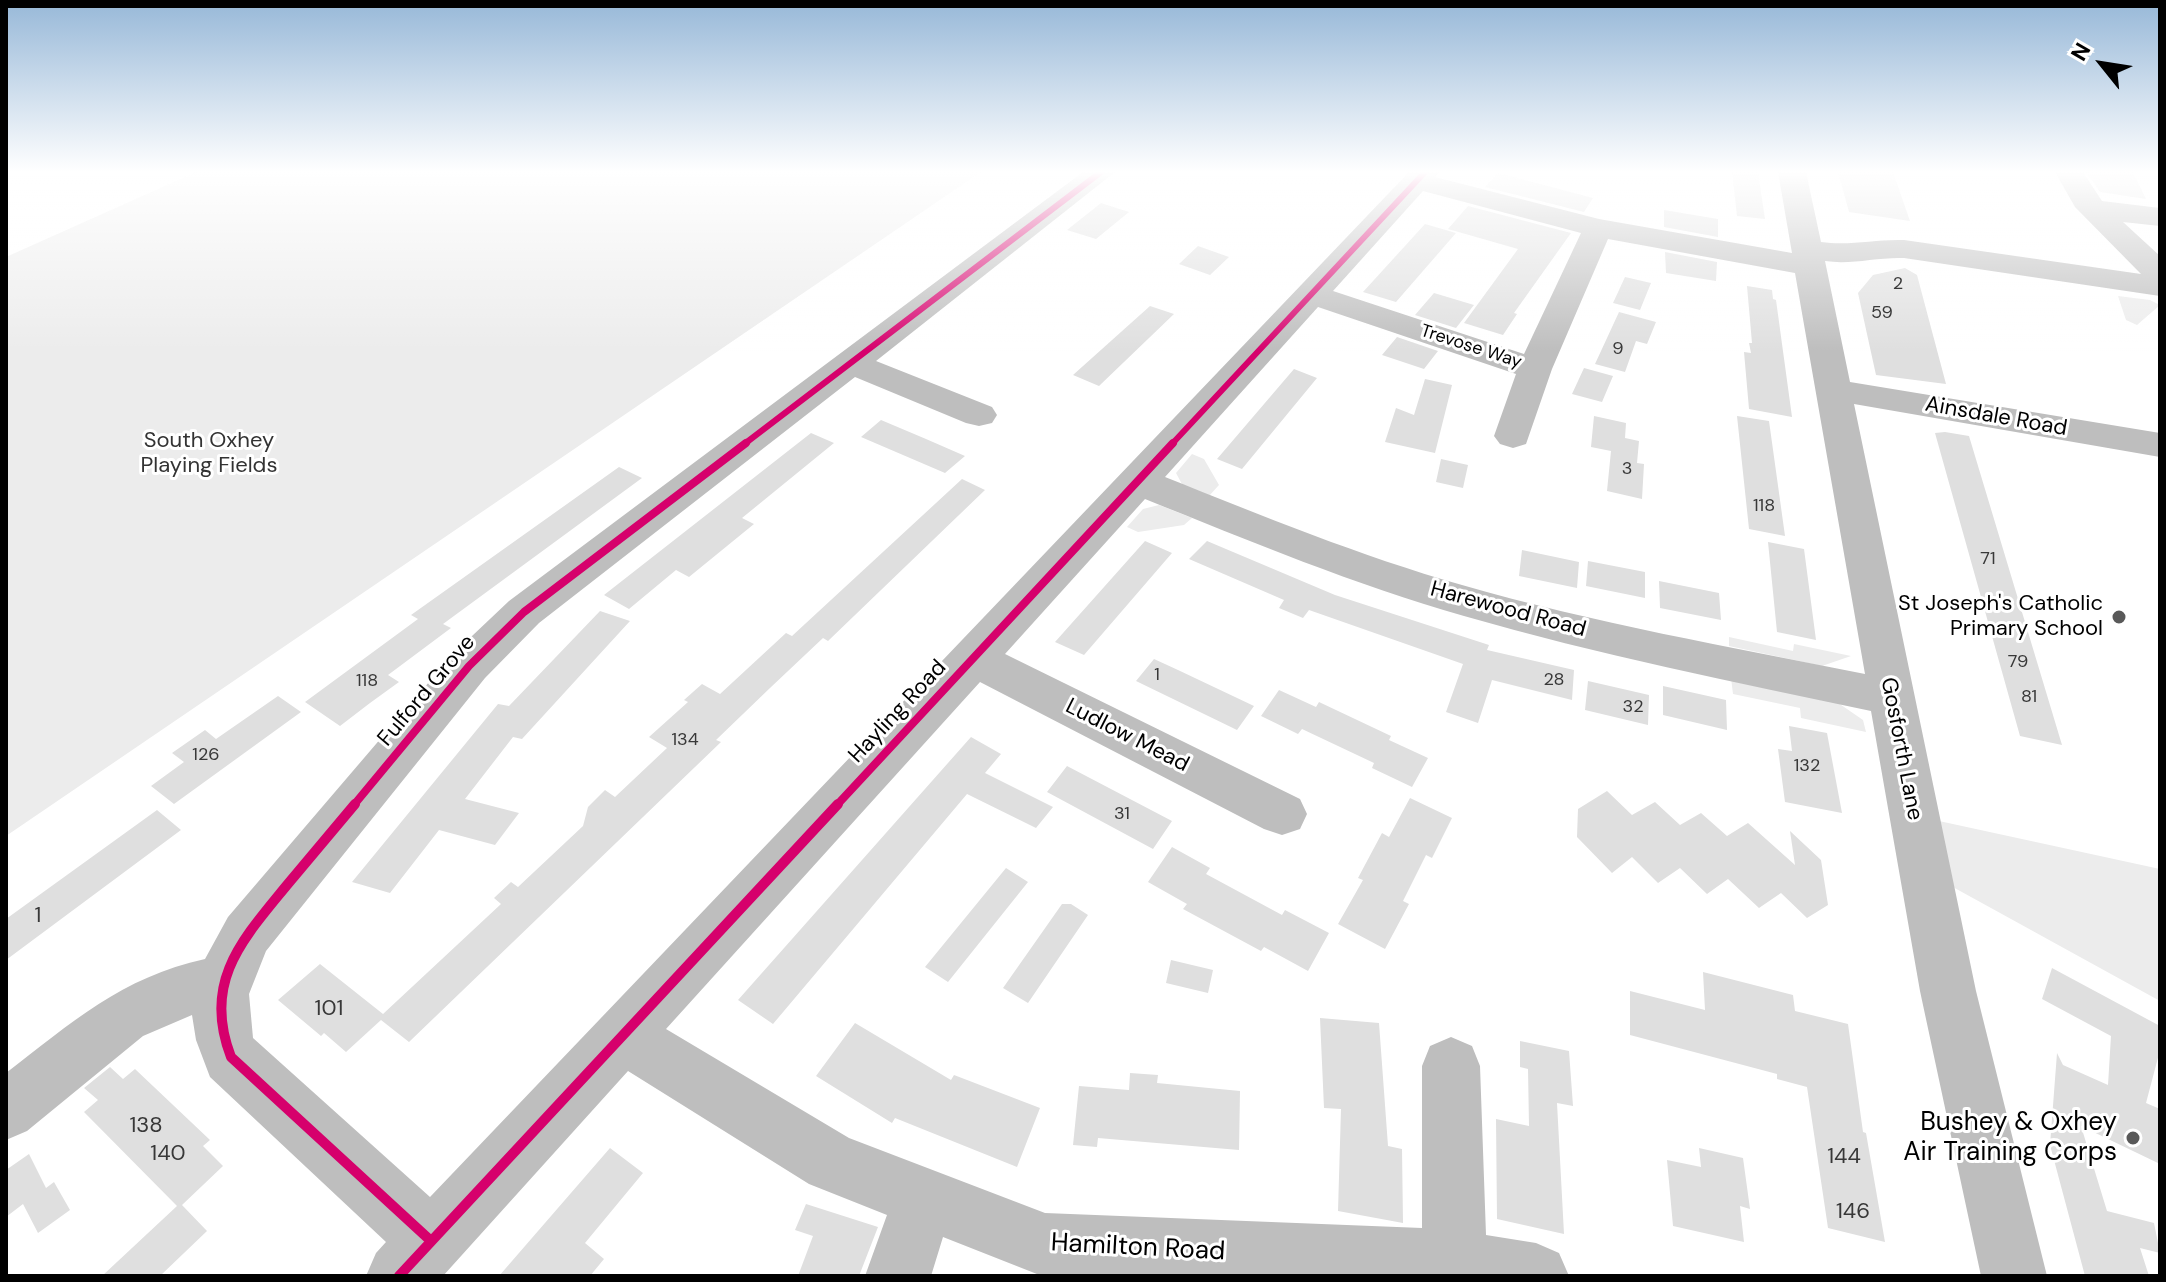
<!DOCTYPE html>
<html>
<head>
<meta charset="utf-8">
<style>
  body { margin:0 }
  #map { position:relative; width:2166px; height:1282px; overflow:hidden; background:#fff; font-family:"DM Sans",sans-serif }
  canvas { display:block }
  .frame { position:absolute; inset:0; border:8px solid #000; pointer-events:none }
  .north { position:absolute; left:2062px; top:24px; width:80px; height:80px; -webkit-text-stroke:6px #fff; paint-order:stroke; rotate:300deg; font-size:22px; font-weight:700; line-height:32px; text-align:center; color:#000 }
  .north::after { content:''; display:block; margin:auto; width:28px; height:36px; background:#000; clip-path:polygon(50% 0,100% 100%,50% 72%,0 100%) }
</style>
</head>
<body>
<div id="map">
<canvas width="2166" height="1282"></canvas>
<div class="frame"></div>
<div class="north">N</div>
</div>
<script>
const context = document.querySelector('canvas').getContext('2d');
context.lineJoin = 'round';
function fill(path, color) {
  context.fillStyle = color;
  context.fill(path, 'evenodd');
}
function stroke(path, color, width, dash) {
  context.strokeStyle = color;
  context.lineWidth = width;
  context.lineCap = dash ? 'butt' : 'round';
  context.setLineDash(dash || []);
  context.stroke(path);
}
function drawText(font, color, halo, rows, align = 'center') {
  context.font = font + ' "DM Sans",sans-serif';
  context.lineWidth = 6;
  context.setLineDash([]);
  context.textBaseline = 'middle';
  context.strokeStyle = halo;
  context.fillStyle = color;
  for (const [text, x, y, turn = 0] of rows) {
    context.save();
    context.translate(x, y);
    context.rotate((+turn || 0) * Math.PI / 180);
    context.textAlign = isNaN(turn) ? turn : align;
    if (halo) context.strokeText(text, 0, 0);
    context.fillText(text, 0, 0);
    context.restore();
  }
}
const green = new Path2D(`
  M196,172H981L6,836V257Z
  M2118,296L2150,300L2160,305L2137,325L2126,320Z
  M1192,454L1204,459L1219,485L1209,496L1183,486L1176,473Z
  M1159,505L1192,518L1184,525L1138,532L1127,527L1143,509Z
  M1729,637L1793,651L1794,644L1851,656L1822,666L1729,646Z
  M1731,678L1831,698L1863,720L1866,732L1801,718L1800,708L1733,694Z
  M1939,821L2160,869V1001L1951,886Z`);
const building = new Path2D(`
  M1732,172H1758L1765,219L1737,216Z
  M1838,172H1893L1910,221L1849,212Z
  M2086,172H2133L2146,199L2100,192Z
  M1498,173L1544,185L1593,198L1584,212L1485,187Z
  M1101,203L1129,212L1096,239L1067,230Z
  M1468,206L1571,233L1514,313L1517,314L1503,335L1464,323L1518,249L1448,229Z
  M1664,210L1718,219V237L1664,227Z
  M1425,224L1456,233L1396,302L1363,292Z
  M1198,246L1229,257L1210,275L1179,264Z
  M1665,252L1717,262L1716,281L1666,273Z
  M1905,268L1917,275L1946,384L1876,375L1858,293L1873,275Z
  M1625,277L1651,283L1640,310L1613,303Z
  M1747,286L1772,290L1773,299L1776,300L1792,417L1749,409L1744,352L1751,353L1749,343H1752Z
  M1434,293L1474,305L1456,328L1415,315Z
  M1150,306L1174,314L1099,386L1073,375Z
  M1619,312L1656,322L1647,344L1636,341L1625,372L1595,364Z
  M1397,337L1438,351L1424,369L1382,355Z
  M1584,368L1613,376L1602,402L1572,394Z
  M1294,369L1317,378L1242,469L1217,459Z
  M1425,379L1452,385L1435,453L1385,442L1396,408L1414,415Z
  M1594,416L1626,423L1625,438L1639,441L1637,463L1644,464L1642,499L1607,491L1611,451L1591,447Z
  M1737,416L1769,421L1785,536L1749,529Z
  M881,420L926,439L965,456L945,473L861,437Z
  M1945,432L1969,436L2062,745L2020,736L1935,433Z
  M811,433L834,443L742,518L754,524L689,577L676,570L629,609L604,595Z
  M1441,459L1468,465L1463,488L1436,482Z
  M619,467L642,478L443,624L451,628L388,675L399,682L370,703L340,726L305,702L418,619L411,615Z
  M962,479L985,490L828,641L823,638L770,688L716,740L721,742L409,1042L381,1020L346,1052L324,1033L321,1036L278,1000L320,964L383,1014L501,904L494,898L511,882L518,887L583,826L588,807L605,790L615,797L667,748L649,737L688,702L684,700L702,684L720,694L786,633L792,636Z
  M1145,541L1172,553L1084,655L1055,642Z
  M1207,541L1335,595L1489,645L1487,650L1574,670L1572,700L1492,680L1478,723L1446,712L1463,664L1309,610L1303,618L1279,608L1284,600L1189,559Z
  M1768,542L1804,549L1816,640L1777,632Z
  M1522,550L1579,562L1577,588L1519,576Z
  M1588,561L1645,572V598L1586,586Z
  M1659,581L1719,593L1721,620L1660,608Z
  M600,611L630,621L522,739L513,737L465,799L519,813L495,845L439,830L390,893L352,882L498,704L509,706Z
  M1154,659L1178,670L1254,706L1237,730L1136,681Z
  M1588,681L1649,695L1648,725L1585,710Z
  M1663,686L1726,700L1727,730L1663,715Z
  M1279,690L1316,707L1319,702L1391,736L1389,740L1428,758L1412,787L1372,768L1374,763L1302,729L1298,734L1261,716Z
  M278,696L301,712L174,804L151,786L184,762L172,753L205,730L216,739Z
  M1789,726L1827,733L1842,813L1785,802L1778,749L1792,751Z
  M971,737L1001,754L985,773L1053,807L1036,828L967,794L773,1024L738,1000Z
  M1067,766L1172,821L1153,849L1047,792Z
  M1607,791L1632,815L1655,802L1680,825L1701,813L1727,836L1748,823L1795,865L1790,831L1821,860L1828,905L1807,918L1781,893L1759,908L1728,879L1707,894L1680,868L1658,883L1632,857L1612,873L1577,837L1578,809Z
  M1410,798L1452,818L1432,858L1426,855L1403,901L1409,904L1385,949L1338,924L1363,880L1358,878L1382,833L1389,837Z
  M157,810L181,830L6,960V919Z
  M1172,847L1210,868L1206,874L1282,915L1285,910L1329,933L1308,971L1264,947L1261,951L1183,909L1187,904L1148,882Z
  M1006,868L1028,882L948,982L925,967Z
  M1062,904H1071L1088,915L1028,1003L1003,988Z
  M1171,960L1213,970L1208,993L1166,983Z
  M2052,968L2160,1026V1050L2146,1103L2160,1109V1164L2081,1126L2107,1211L2154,1223L2160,1253L2140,1248L2149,1276H2085L2050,1145L2057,1053L2063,1065L2108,1085L2111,1036L2042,999Z
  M1703,972L1793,995L1795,1011L1848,1024L1863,1132L1866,1133L1885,1242L1828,1228L1807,1087L1777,1079V1074L1630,1035V991L1705,1010Z
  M1320,1018L1379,1023L1388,1146L1402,1149L1403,1223L1338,1211L1341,1109L1324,1108Z
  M855,1023L951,1080L954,1075L1040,1108L1017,1167L895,1118L892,1123L816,1076Z
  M1520,1041L1569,1051L1573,1106L1557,1103L1564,1234L1497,1219L1496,1119L1529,1126L1528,1069L1520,1067Z
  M110,1067L123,1079L135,1069L210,1140L203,1146L223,1166L182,1205L207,1231L160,1276H102L177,1206L84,1112L98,1100L84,1088Z
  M1130,1073L1158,1075L1157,1083L1240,1091L1239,1150L1098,1138L1097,1147L1073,1145L1079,1086L1129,1090Z
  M610,1148L643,1173L585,1243L604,1259L590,1276H499Z
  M1699,1148L1743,1158L1750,1209L1740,1206L1744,1242L1673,1226L1667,1160L1701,1167Z
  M29,1154L46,1188L54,1182L70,1210L38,1233L23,1204L6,1217V1170Z
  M806,1204L878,1227L859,1276H798L813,1236L795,1230Z`);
const minor = new Path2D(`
  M1083,172H1115L876,361L992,407L997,415L992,423L979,426L966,423L855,377L539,623L485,678L266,951L249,994L253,1038L430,1197L1409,172H1439L1435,177L1599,219L1792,253L1778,172H1806L1821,242C1850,246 1875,239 1904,240L2141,274L2075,207L2055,172H2083L2102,201L2160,208V226L2123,222L2160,256V296L1904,258C1876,257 1852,265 1825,261L1850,382L2160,433V457L1854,404L1976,991L2047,1276H1981L1920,991L1871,711C1735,682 1598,655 1464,616C1355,585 1250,541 1145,499L1005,654L1300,799L1307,814L1300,829L1282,835L1264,829L980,682L666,1029L849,1138L1045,1213L1422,1228V1066L1430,1046L1451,1037L1472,1046L1480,1066L1486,1235L1536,1243L1559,1253L1569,1276H1042L943,1237L931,1276H865L887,1215L809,1184L628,1071L443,1276H366L376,1253L386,1242L210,1077L196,1040L192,1015L143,1036L27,1131L6,1140V1073C71,1023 122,977 205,959L228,917L453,654L509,601ZM1423,191L1581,233L1524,354L1333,291ZM1608,239L1795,273L1865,674C1730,647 1594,623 1462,585C1360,556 1263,516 1165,477L1318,307L1516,374L1494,436L1500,444L1513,448L1526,444L1552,369Z`);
const cyclewayFar2 = new Path2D(`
  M743,445L1101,172
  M1171,445L1425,172`);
const cyclewayFar1 = new Path2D(`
  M353,806L469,666L524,612L746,443
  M836,806L1173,443`);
const cycleway = new Path2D(`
  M355,804C332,831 310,858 287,885C242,940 202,982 231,1057L431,1241
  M399,1276L838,804`);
const markers = [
  [2119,617,8,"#595959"],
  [2133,1138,8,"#595959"]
];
const numberNames = [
  ["2",1898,284],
  ["59",1882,313],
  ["9",1618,349],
  ["3",1627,469],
  ["118",1764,506],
  ["71",1988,559],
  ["79",2018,662],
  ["1",1157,675],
  ["28",1554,680],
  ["118",367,681],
  ["81",2029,697],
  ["32",1633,707],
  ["134",685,740],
  ["126",206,755],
  ["132",1807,766],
  ["31",1122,814]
];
const farStreetnames = [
  ["Trevose Way",1471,347,18]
];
const streetNames = [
  ["Ainsdale Road",1996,417,10],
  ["Harewood Road",1508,610,15],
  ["Fulford Grove",427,691,-50],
  ["Hayling Road",898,712,-47],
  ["Ludlow Mead",1127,736,27],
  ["Gosforth Lane",1901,749,79]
];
const parkNames = [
  ["South Oxhey",209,441],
  ["Playing Fields",209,466]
];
const poiNames = [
  ["St Joseph's Catholic",2103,604],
  ["Primary School",2103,629]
];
const nearNumbernames = [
  ["1",38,916],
  ["101",329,1009],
  ["138",146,1126],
  ["140",168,1154],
  ["144",1844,1157],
  ["146",1853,1212]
];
const nearPoinames = [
  ["Bushey & Oxhey",2117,1123],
  ["Air Training Corps",2117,1153]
];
const nearStreetnames = [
  ["Hamilton Road",1138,1248,3]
];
fill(green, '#ececec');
fill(building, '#dfdfdf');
fill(minor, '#bebebe');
stroke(cyclewayFar2, '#d6006c', 6);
stroke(cyclewayFar1, '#d6006c', 8);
stroke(cycleway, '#d6006c', 10);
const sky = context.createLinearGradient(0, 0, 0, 351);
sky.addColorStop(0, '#97b8d8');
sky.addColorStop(0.49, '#fff');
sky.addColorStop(1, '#ffffff00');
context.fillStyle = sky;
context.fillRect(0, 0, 2166, 351);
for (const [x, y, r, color] of markers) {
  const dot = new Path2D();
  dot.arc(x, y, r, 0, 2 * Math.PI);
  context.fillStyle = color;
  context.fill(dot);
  stroke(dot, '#fff', 3);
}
drawText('18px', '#383838', null, numberNames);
drawText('18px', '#000', '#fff', farStreetnames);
drawText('22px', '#000', '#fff', streetNames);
drawText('22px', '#333', '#fff', parkNames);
drawText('22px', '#000', '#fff', poiNames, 'right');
drawText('22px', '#383838', null, nearNumbernames);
drawText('26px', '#000', '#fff', nearPoinames, 'right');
drawText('26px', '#000', '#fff', nearStreetnames);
</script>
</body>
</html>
